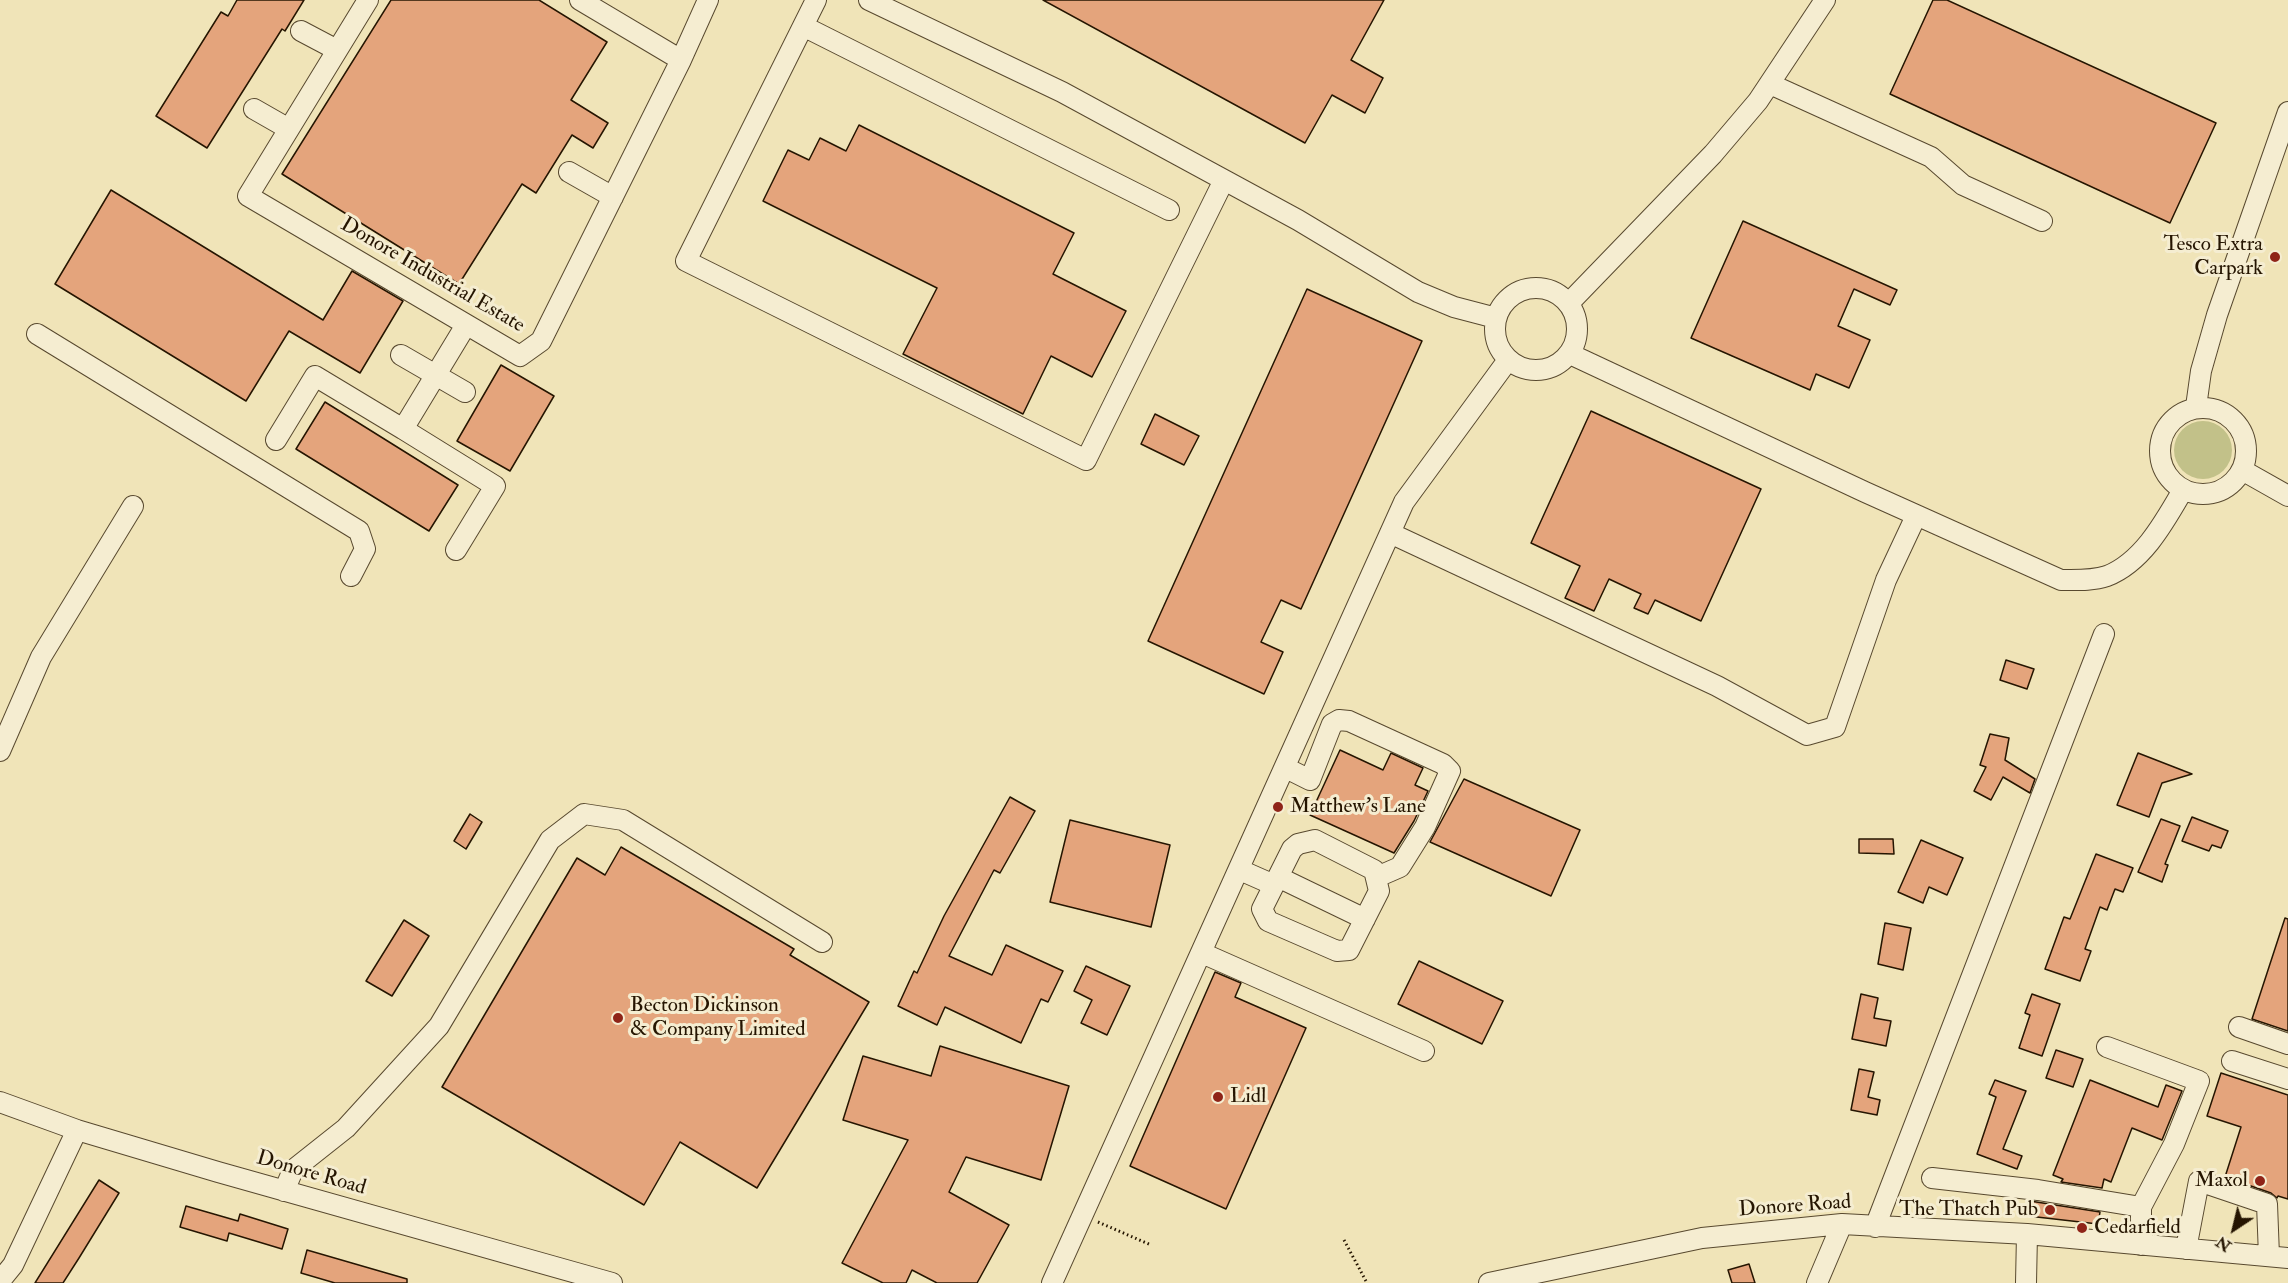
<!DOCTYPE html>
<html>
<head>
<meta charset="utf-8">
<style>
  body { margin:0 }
  #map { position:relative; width:2288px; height:1283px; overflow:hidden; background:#f0e4b8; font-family:"IM FELL Double Pica",serif }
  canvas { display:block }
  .north { position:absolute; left:2204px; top:1199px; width:60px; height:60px; -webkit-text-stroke:4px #f5edd1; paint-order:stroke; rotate:215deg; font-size:16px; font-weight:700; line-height:24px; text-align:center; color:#251501 }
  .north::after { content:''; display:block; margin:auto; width:21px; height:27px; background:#251501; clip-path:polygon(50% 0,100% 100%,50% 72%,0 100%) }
</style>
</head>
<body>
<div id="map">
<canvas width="2288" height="1283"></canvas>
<div class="north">N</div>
</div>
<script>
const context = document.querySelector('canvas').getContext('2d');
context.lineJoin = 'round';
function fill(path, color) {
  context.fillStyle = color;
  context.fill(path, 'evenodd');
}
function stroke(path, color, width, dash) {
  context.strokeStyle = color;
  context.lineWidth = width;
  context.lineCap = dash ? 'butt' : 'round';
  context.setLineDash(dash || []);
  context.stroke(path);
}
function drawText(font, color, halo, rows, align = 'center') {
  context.font = font + ' "IM FELL Double Pica",serif';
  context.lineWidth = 6;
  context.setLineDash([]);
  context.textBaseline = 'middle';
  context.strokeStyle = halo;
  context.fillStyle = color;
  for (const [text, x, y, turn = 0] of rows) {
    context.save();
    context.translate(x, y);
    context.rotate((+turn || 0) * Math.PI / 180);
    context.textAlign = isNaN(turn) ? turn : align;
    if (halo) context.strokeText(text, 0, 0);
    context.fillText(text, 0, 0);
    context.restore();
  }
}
const green = new Path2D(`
  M2174 450a29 29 0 1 1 58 0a29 29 0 1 1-58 0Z`);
const building = new Path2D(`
  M237,0H304L285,31L282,29L207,148L156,116L221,12L228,16Z
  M391,0H539L607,42L571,100L608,123L593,148L572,135L536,193L522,184L459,284L282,174Z
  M1043,0H1384L1351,60L1383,78L1365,113L1332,95L1305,143Z
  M1933,0H1947L2216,123L2170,223L1890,94Z
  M859,125L1074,233L1053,274L1126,311L1092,377L1051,356L1023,414L903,354L937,288L763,201L788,150L809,160L820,138L846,151Z
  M111,190L323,320L352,271L403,301L360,373L289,331L246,401L55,284Z
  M1743,221L1897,290L1890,305L1854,289L1838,326L1870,340L1849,388L1816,374L1810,390L1691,338Z
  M1307,289L1422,341L1301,609L1281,600L1261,642L1283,652L1264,694L1148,641Z
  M501,365L554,396L510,471L457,441Z
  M325,402L458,485L429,531L296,449Z
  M1591,411L1761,489L1701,621L1655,600L1648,614L1634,608L1641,594L1609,579L1594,611L1565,598L1580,566L1531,543Z
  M1155,414L1199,436L1184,465L1141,444Z
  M2006,660L2034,669L2027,689L2000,680Z
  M1990,734L2009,738L2005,760L2035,779L2030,793L2003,777L1991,800L1974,791L1986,767L1980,765Z
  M1340,750L1383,770L1391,753L1423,768L1415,785L1428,791L1414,821L1394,853L1310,815Z
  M2138,753L2192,774L2162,783L2149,817L2117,805Z
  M1464,779L1580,830L1551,896L1430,842Z
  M1010,797L1035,811L1000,873L994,870L949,956L992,975L1006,945L1063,971L1048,1002L1041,999L1021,1043L945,1007L937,1025L898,1006L914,971L917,973L944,916Z
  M470,814L482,822L466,849L454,841Z
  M2192,817L2228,831L2221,848L2212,845L2209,851L2182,841Z
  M2161,819L2180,826L2165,864L2168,865L2162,882L2138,872Z
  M1070,820L1170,845L1151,927L1050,902Z
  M1859,839H1893L1894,854L1859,853Z
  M1921,840L1963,858L1947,895L1929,887L1923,903L1898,892Z
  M621,847L794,949L790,955L869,1002L757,1188L680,1142L644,1205L442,1087L577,858L605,875Z
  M2096,854L2133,868L2123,892L2115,889L2107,910L2100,907L2085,949L2091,951L2080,981L2045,969L2064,917L2070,919Z
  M2285,918L2288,919V1031L2252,1019Z
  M404,920L429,936L392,996L366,981Z
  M1885,923L1911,928L1903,970L1878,964Z
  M1419,961L1503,1001L1482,1044L1398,1004Z
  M1086,966L1130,986L1107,1035L1081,1023L1092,1000L1074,991Z
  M1215,972L1241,983L1235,997L1306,1028L1226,1209L1130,1166Z
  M1861,994L1878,998L1874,1018L1891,1021L1886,1046L1852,1039Z
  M2032,994L2060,1004L2042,1056L2019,1048L2030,1015L2025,1013Z
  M940,1046L1069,1086L1041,1180L966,1157L949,1192L1009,1225L977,1283H937L912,1270L906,1283H883L842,1263L908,1140L843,1120L863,1056L931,1076Z
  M2056,1050L2083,1059L2073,1087L2046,1078Z
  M1859,1069L1874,1072L1868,1097L1880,1100L1877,1115L1851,1110Z
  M2221,1073L2288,1095V1199L2278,1196L2277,1198L2271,1193L2225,1177L2241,1127L2207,1116Z
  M1995,1080L2026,1091L2003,1149L2022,1156L2017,1169L1977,1154L1996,1097L1989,1094Z
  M2090,1080L2158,1107L2166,1085L2182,1091L2162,1140L2132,1128L2111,1182L2104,1179L2102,1188L2061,1182L2063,1179L2053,1175Z
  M99,1180L119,1193L79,1258L63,1283H35Z
  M2030,1201L2100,1212L2098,1224L2028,1216Z
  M186,1206L238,1221L240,1214L288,1229L282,1249L229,1233L227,1241L180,1227Z
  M307,1250L407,1279V1283H335L301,1273Z
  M1749,1264L1755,1283H1732L1728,1270Z`);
const path = new Path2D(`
  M1098,1222L1151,1245
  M1344,1240L1367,1283`);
const minor = new Path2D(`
  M368,0L248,196L520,356L541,341L681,60L580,0
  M816,0L686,261L1086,460L1224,180
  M869,0L1062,92L1298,220L1418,292L1454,307L1496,318
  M803,26L1169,210
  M301,31L337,50
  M681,60L708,0
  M1770,84L1931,157L1963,185L2042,221
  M254,109L289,129
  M569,172L613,197
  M1495 329a41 41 0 1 1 82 0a41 41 0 1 1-82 0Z
  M1569,303L1713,154L1758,101L1825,0
  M37,334L359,531L365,549L351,576
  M1570,354L1865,492L2061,580C2076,580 2092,581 2107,576C2143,562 2165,521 2183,490
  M401,355L465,392
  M2196,407L2201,371L2217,315L2288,112
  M2160 451a43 43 0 1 1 86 0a43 43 0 1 1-86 0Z
  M276,440L315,376L403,429
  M2242,470L2288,496
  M1390,533L1717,686L1807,735L1835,727L1886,580L1916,516
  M456,550L495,486L403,429L466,325
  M0,751L41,657L133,506
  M1286,768L1310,780L1332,724L1339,720L1349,721L1443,764L1450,771L1425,827L1400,867L1377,877
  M1240,870L1274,885L1292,849L1298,844L1315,840L1374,870L1379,891L1349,950L1337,951L1268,921L1262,909L1274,885
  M1278,877L1365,919
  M1202,953L1424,1051
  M2239,1027L2288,1044
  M2107,1047L2199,1081L2174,1144L2141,1207
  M2232,1061L2288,1079
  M0,1102L77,1130L218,1172L612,1283
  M1932,1178L2038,1190L2141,1207V1245
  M284,1191L293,1170L346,1128L439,1026L550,840L584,814L623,820L822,942
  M1875,1227L2104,634
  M2186,1249L2199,1181L2267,1204L2269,1256
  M0,1281L13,1265L77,1130
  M1052,1283L1404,502L1508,360
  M1489,1283L1702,1238L1842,1224L2027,1234L2288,1258
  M1817,1283L1842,1224
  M2026,1283L2027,1234`);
const markers = [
  [2275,257,6,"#8f2418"],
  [1278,807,6,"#8f2418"],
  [618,1018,6,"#8f2418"],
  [1218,1097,6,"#8f2418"],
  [2260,1181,6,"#8f2418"],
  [2050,1210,6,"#8f2418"],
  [2082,1228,6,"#8f2418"]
];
const poiNames = [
  ["Tesco Extra",2263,245,"right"],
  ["Carpark",2263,269,"right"],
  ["Matthew's Lane",1290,807],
  ["Becton Dickinson",630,1006],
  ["& Company Limited",630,1030],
  ["Lidl",1230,1097],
  ["Maxol",2248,1181,"right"],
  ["The Thatch Pub",2038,1210,"right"],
  ["Cedarfield",2094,1228]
];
const streetNames = [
  ["Donore Industrial Estate",432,276,30],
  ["Donore Road",311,1174,16],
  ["Donore Road",1795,1207,-4]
];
fill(green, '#c2c189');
fill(building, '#e4a47c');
stroke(building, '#251501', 1.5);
stroke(minor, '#58492f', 22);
stroke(path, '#251501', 3, [1.5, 3]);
stroke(minor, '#f5edd1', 20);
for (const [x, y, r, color] of markers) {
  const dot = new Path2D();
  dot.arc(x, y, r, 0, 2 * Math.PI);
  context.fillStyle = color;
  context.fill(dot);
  stroke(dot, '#f5edd1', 2);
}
drawText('21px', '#251501', '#f5edd1', poiNames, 'left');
drawText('21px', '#251501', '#f5edd1', streetNames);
</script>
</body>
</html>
